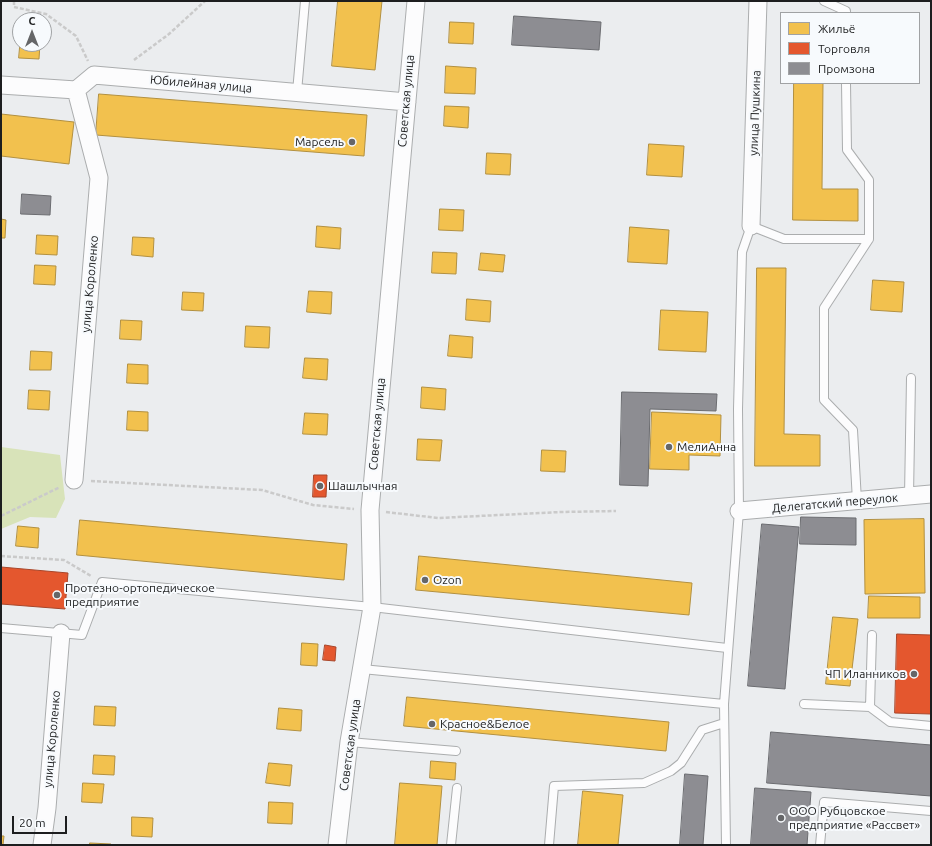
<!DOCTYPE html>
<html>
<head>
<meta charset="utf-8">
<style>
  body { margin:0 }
  #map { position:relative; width:932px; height:846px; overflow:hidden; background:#ebedef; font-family:Ubuntu,sans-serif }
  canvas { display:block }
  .frame { position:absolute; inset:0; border:2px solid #1d1e1f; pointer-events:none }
  .legend { position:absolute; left:780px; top:12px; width:140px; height:72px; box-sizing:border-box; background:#f7fafd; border:1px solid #a0a2a4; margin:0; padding:5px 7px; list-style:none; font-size:12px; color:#1d1e1f }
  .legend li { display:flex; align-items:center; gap:8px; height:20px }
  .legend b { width:20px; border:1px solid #a0a2a4 }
  .north { position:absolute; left:12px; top:12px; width:40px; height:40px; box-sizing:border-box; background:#f7fafd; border:1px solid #a0a2a4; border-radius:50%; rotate:0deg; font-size:11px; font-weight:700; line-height:16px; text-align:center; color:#1d1e1f }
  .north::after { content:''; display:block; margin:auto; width:14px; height:18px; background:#656668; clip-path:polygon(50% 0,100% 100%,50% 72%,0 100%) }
  .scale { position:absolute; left:12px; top:816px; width:55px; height:18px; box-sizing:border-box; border:2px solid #1d1e1f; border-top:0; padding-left:5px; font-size:12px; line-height:14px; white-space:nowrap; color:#1d1e1f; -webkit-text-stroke:3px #f7fafd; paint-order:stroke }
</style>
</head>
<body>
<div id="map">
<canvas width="932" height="846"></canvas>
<div class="frame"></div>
<ul class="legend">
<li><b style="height:11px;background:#f2c14e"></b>Жильё</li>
<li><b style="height:11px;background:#e4572e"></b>Торговля</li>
<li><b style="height:11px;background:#8d8d92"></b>Промзона</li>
</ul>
<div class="north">С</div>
<div class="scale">20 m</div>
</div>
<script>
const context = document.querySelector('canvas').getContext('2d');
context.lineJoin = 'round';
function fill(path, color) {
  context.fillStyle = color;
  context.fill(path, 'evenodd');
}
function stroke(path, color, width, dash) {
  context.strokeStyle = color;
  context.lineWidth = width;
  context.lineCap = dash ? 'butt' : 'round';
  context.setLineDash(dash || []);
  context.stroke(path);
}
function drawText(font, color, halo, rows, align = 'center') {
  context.font = font + ' Ubuntu,sans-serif';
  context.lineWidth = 4;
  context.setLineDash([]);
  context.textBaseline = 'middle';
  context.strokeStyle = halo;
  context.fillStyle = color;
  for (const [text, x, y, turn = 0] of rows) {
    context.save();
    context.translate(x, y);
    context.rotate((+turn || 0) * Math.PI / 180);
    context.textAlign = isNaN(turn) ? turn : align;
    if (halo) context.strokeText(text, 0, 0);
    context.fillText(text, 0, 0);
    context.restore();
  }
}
const green = new Path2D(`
  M1,447L60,455L65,499L56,518L30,517L1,529Z`);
const homes = new Path2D(`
  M338,1H382L375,70L332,66Z
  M450,22L474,23L473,44L449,43Z
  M20,43V44H40L39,59L19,58Z
  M446,66L476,68L475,94L445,93Z
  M794,83H823L822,189H858V221L793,220Z
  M99,94L367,115L364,156L96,135Z
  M445,106L469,107L468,128L444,126Z
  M1,114L74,122L69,164L1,156Z
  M649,144L684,146L682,177L647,175Z
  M487,153L511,154L510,175L486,174Z
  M440,209L464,210L463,231L439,230Z
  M1,219L6,220L5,238H1Z
  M317,226L341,228L340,249L316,247Z
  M630,227L669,230L667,264L628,262Z
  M37,235L58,236L57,255L36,254Z
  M133,237L154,238L153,257L132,255Z
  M433,252L457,253L456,274L432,273Z
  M481,253L505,255L503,272L479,270Z
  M35,265L56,266L55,285L34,284Z
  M757,268H786L784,434L820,435V466H755Z
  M873,280L904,282L902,312L871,310Z
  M309,291L332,292L331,314L307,312Z
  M183,292L204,293L203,311L182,310Z
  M467,299L491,301L490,322L466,320Z
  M661,310L708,312L706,352L659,350Z
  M121,320L142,321L141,340L120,339Z
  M246,326L270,327L269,348L245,347Z
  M450,335L473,337L472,358L448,356Z
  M31,351L52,352L51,370H30Z
  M305,358L328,359L327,380L303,378Z
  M128,364L148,365V384L127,383Z
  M422,387L446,389L445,410L421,408Z
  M29,390L50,391L49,410L28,409Z
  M128,411L148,412V431L127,430Z
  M652,412L721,415L720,456L689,455V470L650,469Z
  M305,413L328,414L327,435L303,434Z
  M418,439L442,440L440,461L417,460Z
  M542,450L566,451L565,472L541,471Z
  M924,519L925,593L865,594L864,520Z
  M80,520L347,544L344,580L77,555Z
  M18,526L39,528L38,548L16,546Z
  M419,556L692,583L689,615L416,590Z
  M869,596L920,597V618H868Z
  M833,617L858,619L850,686L826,684Z
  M302,643L318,644L317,666L301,665Z
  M407,697L669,722L666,751L404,726Z
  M95,706L116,707L115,726L94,725Z
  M279,708L302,710L301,731L277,729Z
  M94,755L115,756L114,775L93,774Z
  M431,761L456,763L455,780L430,778Z
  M269,763L292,765L290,786L266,783Z
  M83,783L104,784L102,803L82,802Z
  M400,783L442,786L437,845H395Z
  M583,791L623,795L618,845H578Z
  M269,802L293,803L292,824L268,823Z
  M132,817L153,818L152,837L132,836Z
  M1,836H4L3,845H1Z
  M90,843L111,844V845H90Z`);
const shops = new Path2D(`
  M314,475H327L326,497H313Z
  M1,567L68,573L65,609L1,604Z
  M897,634L931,635V714L895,713Z
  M325,645L336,647L335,661L323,660Z`);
const industry = new Path2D(`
  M514,16L601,22L599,50L512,45Z
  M22,194L51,196L50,215L21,214Z
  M622,392L717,394L716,411L650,409L648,486L620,485Z
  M801,517L856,518V545L800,544Z
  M762,524L799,527L785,689L748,686Z
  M771,732L931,745V796L767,783Z
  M685,774L708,776L703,845H680Z
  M755,788L811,792L807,845H751Z`);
const path = new Path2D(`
  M14,1V7L46,14L76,36L88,61
  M134,60L169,34L205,1
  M91,481L262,490L313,505L354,509
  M386,512L438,518L561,512L616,511
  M1,516L60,487
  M1,556L64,560L91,576`);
const service = new Path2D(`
  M824,1L846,11V13
  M846,83L847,150L869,180V239L824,308V400L853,430L857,501
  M297,92L305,1
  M909,496L911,378
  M1,628L82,635L102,582L372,607L727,648
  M362,669L724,704
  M804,704L870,707L890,722L931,726
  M870,707L872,635
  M349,742L456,751
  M451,845L457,788
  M549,845L554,786L644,783L671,771L681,763L702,730L724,723
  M726,845L724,704L739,511L738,409L742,252L751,226L784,239H869
  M820,845L824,802L931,811`);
const minor = new Path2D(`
  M1,85L76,90L94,75L407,102
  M751,226L758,1
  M74,480L99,178L76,90
  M739,511L931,494
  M42,845L47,808L61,633
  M337,845L349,742L372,607L370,510L416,1`);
const markers = [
  [352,142,4,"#656668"],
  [669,447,4,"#656668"],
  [320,486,4,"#656668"],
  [425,580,4,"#656668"],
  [57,595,4,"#656668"],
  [914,674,4,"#656668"],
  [432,724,4,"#656668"],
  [781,818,4,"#656668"]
];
const streetNames = [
  ["Юбилейная улица",201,84,5],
  ["Советская улица",406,101,-85],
  ["улица Пушкина",755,113,-88],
  ["улица Короленко",90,284,-85],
  ["Советская улица",377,424,-85],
  ["Делегатский переулок",835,503,-5],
  ["улица Короленко",52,739,-85],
  ["Советская улица",350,745,-82]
];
const poiNames = [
  ["Марсель",344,142,"right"],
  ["МелиАнна",677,447],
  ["Шашлычная",328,486],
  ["Ozon",433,580],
  ["Протезно-ортопедическое",65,588],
  ["предприятие",65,602],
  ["ЧП Иланников",906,674,"right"],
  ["Красное&Белое",440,724],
  ["ООО Рубцовское",789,811],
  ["предприятие «Рассвет»",789,825]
];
fill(green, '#d8e3b9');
fill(homes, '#f2c14e');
stroke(homes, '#b29040', 1);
fill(shops, '#e4572e');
stroke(shops, '#a8462a', 1);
fill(industry, '#8d8d92');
stroke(industry, '#6b6c70', 1);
stroke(service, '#abadae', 10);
stroke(minor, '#abadae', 19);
stroke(path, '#cacaca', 2.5, [4, 2]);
stroke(service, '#fcfcfd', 8);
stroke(minor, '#fcfcfd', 17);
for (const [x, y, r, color] of markers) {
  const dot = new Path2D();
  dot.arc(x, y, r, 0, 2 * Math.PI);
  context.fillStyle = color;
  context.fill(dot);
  stroke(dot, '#f7fafd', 1.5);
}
drawText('12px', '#1d1e1f', '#f7fafd', streetNames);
drawText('12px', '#1d1e1f', '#f7fafd', poiNames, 'left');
</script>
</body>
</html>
